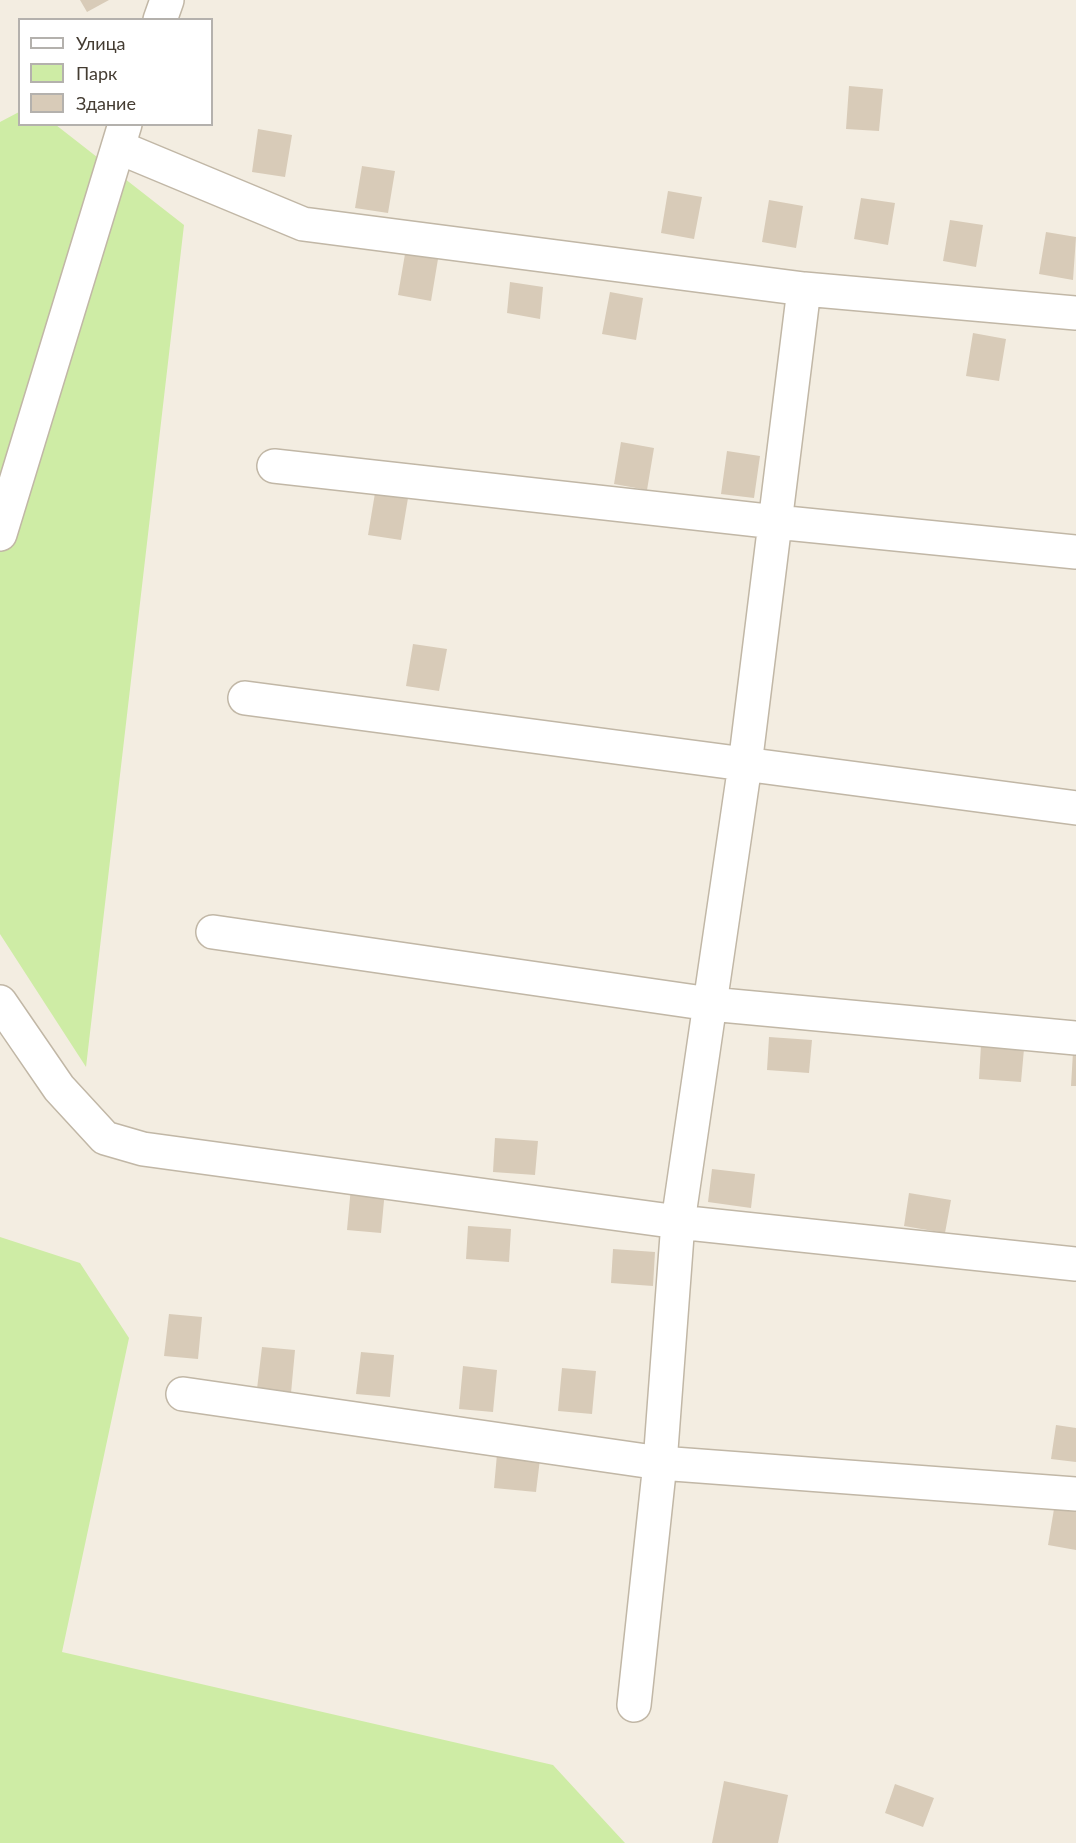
<!DOCTYPE html>
<html>
<head>
<meta charset="utf-8">
<style>
  body { margin:0 }
  #map { position:relative; width:1076px; height:1843px; overflow:hidden; background:#f3ede1; font-family:Lato,sans-serif }
  canvas { display:block }
  .legend { position:absolute; left:18px; top:18px; width:195px; height:108px; box-sizing:border-box; background:#fff; border:2px solid #b4b1ad; margin:0; padding:8px 10px; list-style:none; font-size:18px; color:#443c32 }
  .legend li { display:flex; align-items:center; gap:12px; height:30px }
  .legend b { width:30px; border:2px solid #b4b1ad }
</style>
</head>
<body>
<div id="map">
<canvas width="1076" height="1843"></canvas>
<ul class="legend">
<li><b style="height:8px;background:#fff"></b>Улица</li>
<li><b style="height:16px;background:#ceeca5"></b>Парк</li>
<li><b style="height:16px;background:#d8cbb8"></b>Здание</li>
</ul>
</div>
<script>
const context = document.querySelector('canvas').getContext('2d');
context.lineJoin = 'round';
function fill(path, color) {
  context.fillStyle = color;
  context.fill(path, 'evenodd');
}
function stroke(path, color, width, dash) {
  context.strokeStyle = color;
  context.lineWidth = width;
  context.lineCap = dash ? 'butt' : 'round';
  context.setLineDash(dash || []);
  context.stroke(path);
}
const green = new Path2D(`
  M19,112L20,124L56,125L184,225L86,1067L0,934V122Z
  M0,1237L80,1263L129,1338L62,1652L553,1765L625,1843H0Z`);
const building = new Path2D(`
  M80,0H109L87,12Z
  M849,86L883,89L879,131L846,129Z
  M258,129L292,135L285,177L252,172Z
  M362,166L395,171L388,213L355,208Z
  M668,191L702,197L694,239L661,233Z
  M861,198L895,203L888,245L854,239Z
  M769,200L803,206L796,248L762,242Z
  M950,220L983,225L976,267L943,261Z
  M1046,232L1076,237L1073,280L1039,274Z
  M405,254L438,259L431,301L398,295Z
  M510,282L543,287L540,319L507,313Z
  M610,292L643,298L636,340L602,334Z
  M973,333L1006,339L999,381L966,376Z
  M621,442L654,448L647,490L614,484Z
  M727,451L760,456L754,498L721,494Z
  M375,493L408,498L401,540L368,535Z
  M413,644L447,649L439,691L406,686Z
  M769,1037L812,1040L809,1073L767,1070Z
  M981,1045L1024,1049L1021,1082L979,1079Z
  M1073,1052L1076,1053V1086H1071Z
  M495,1138L538,1141L535,1175L493,1172Z
  M712,1169L755,1174L751,1208L708,1202Z
  M351,1187L385,1190L381,1233L347,1230Z
  M909,1193L951,1200L945,1233L904,1226Z
  M468,1226L511,1229L509,1262L466,1259Z
  M613,1249L655,1252L653,1286L611,1283Z
  M169,1314L202,1317L198,1359L164,1356Z
  M262,1347L295,1350L291,1393L257,1389Z
  M361,1352L394,1355L390,1397L356,1394Z
  M463,1366L497,1370L493,1412L459,1409Z
  M562,1368L596,1371L592,1414L558,1411Z
  M1056,1425L1076,1428V1462L1051,1459Z
  M497,1454L540,1459L536,1492L494,1488Z
  M1055,1503L1076,1507V1550L1048,1545Z
  M724,1781L788,1795L778,1843H712Z
  M895,1784L934,1798L923,1827L885,1813Z`);
const minor = new Path2D(`
  M160,20L167,0
  M118,147L303,224L804,289L1076,313
  M274,466L776,522L1076,552
  M0,534L125,124
  M245,698L1076,808
  M213,932L710,1004L1076,1038
  M0,1002L59,1088L105,1138L143,1149L678,1222L1076,1264
  M183,1394L660,1463L1076,1494
  M634,1705L660,1463L678,1222L745,765L804,289`);
fill(green, '#ceeca5');
fill(building, '#d8cbb8');
stroke(minor, '#c1b7a6', 36);
stroke(minor, '#fff', 33);
</script>
</body>
</html>
